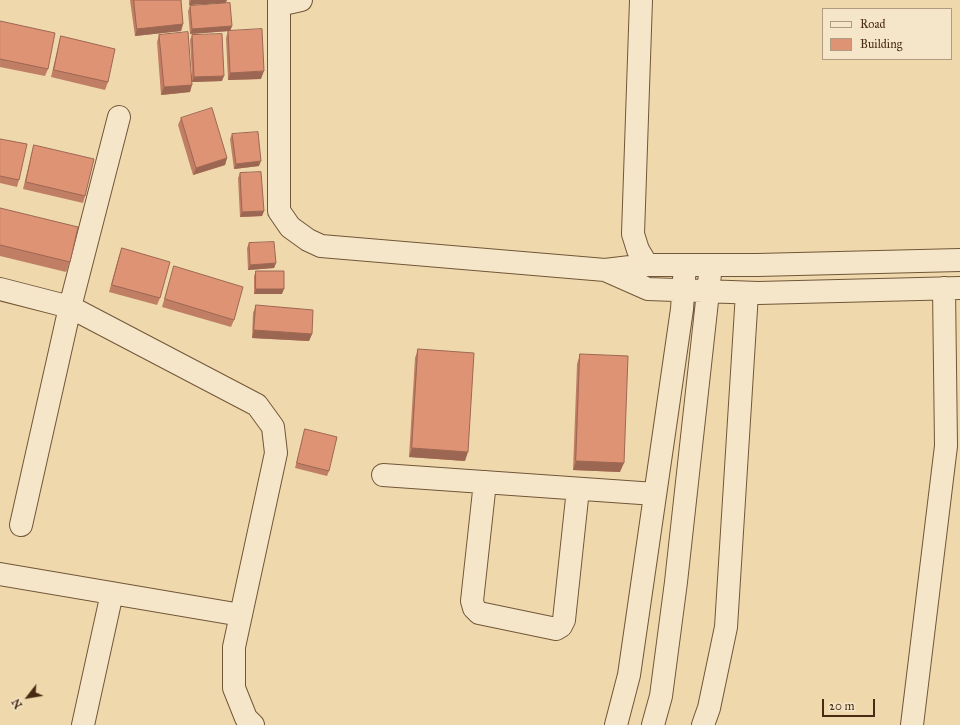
<!DOCTYPE html>
<html>
<head>
<meta charset="utf-8">
<style>
  body { margin:0 }
  #map { position:relative; width:960px; height:725px; overflow:hidden; background:#efd8ac; font-family:"IM FELL Great Primer",serif }
  canvas { display:block }
  .legend { position:absolute; left:822px; top:8px; width:130px; height:52px; box-sizing:border-box; background:#f5e6c9; border:1px solid #b09b80; margin:0; padding:5px 7px; list-style:none; font-size:12px; color:#492a12 }
  .legend li { display:flex; align-items:center; gap:8px; height:20px }
  .legend b { width:20px; border:1px solid #b09b80 }
  .north { position:absolute; left:8px; top:677px; width:40px; height:40px; -webkit-text-stroke:3px #f5e6c9; paint-order:stroke; rotate:239deg; font-size:11px; font-weight:700; line-height:16px; text-align:center; color:#492a12 }
  .north::after { content:''; display:block; margin:auto; width:14px; height:18px; background:#492a12; clip-path:polygon(50% 0,100% 100%,50% 72%,0 100%) }
  .scale { position:absolute; left:822px; top:699px; width:53px; height:18px; box-sizing:border-box; border:2px solid #492a12; border-top:0; padding-left:5px; font-size:12px; line-height:14px; white-space:nowrap; color:#492a12; -webkit-text-stroke:3px #f5e6c9; paint-order:stroke }
</style>
</head>
<body>
<div id="map">
<canvas width="960" height="725"></canvas>
<ul class="legend">
<li><b style="height:5px;background:#f5e6c9"></b>Road</li>
<li><b style="height:11px;background:#df9375"></b>Building</li>
</ul>
<div class="north">N</div>
<div class="scale">20 m</div>
</div>
<script>
const context = document.querySelector('canvas').getContext('2d');
context.lineJoin = 'round';
function stroke(path, color, width, dash) {
  context.strokeStyle = color;
  context.lineWidth = width;
  context.lineCap = dash ? 'butt' : 'round';
  context.setLineDash(dash || []);
  context.stroke(path);
}
function fill(path, color) {
  context.fillStyle = color;
  context.fill(path, 'evenodd');
}
const minor = new Path2D(`
  M279,0V211L290,227L308,240L321,246L605,270L647,265H757L960,260
  M641,0L633,234L638,250L647,265
  M279,5L301,0
  M605,270L648,289L758,293L960,288
  M0,289L70,307L257,405L273,427L276,453L234,647V688L246,718L253,725
  M383,475L655,494
  M485,482L472,601L474,608L479,613L556,629L561,626L564,620L578,489
  M21,525L70,307L119,117
  M0,574L241,615
  M83,725L112,593
  M616,725L629,675L682,309L685,265
  M653,725L661,696L676,582L711,265
  M703,725L709,708L726,627L747,293
  M912,725L946,446L944,288`);
const wall = new Path2D(`
  M130,0H181L183,24L181,31L135,36Z
  M189,0H227L189,5Z
  M190,6L232,26L230,31L261,79L228,80L226,38L228,31L190,34L188,11Z
  M0,21L48,69L45,76L0,67Z
  M159,35L192,75L190,40L192,35L222,81L192,82L190,92L161,95L157,42Z
  M61,36L108,82L105,90L51,77L59,43Z
  M181,118L227,158L225,165L193,175L178,125Z
  M232,134L259,166L234,169L230,139Z
  M0,139L19,180L17,187L0,183Z
  M34,145L85,196L83,203L23,189L32,152Z
  M240,173L264,211L262,216L240,217L238,178Z
  M0,208L70,262L66,272L0,256Z
  M249,243L276,263L274,268L248,270L247,248Z
  M122,248L160,298L157,305L109,292L119,256Z
  M174,266L234,320L231,327L162,307Z
  M256,271L282,294H254V276Z
  M256,305L312,334L309,341L252,338L253,313Z
  M418,349L465,461L409,457L415,358Z
  M580,354L620,472L573,470L577,364Z
  M305,429L329,471L327,476L295,468Z`);
const shadedWall = new Path2D(`
  M191,0H227L226,3L189,5Z
  M183,24L181,31L135,36L137,29Z
  M232,26L230,31L190,34L192,29Z
  M264,71L261,79L228,80L230,73Z
  M224,76L222,81L192,82L194,77Z
  M192,85L190,92L161,95L164,87Z
  M227,158L225,165L193,175L196,168Z
  M261,161L259,166L234,169L236,164Z
  M264,211L262,216L240,217L242,212Z
  M276,263L274,268L248,270L250,265Z
  M256,289H284L282,294H254Z
  M254,330L312,334L309,341L252,338Z
  M412,448L468,452L465,461L409,457Z
  M576,461L624,463L620,472L573,470Z`);
const building = new Path2D(`
  M134,0H181L183,24L137,29Z
  M230,3L232,26L192,29L190,6Z
  M0,21L55,33L48,69L0,59Z
  M262,29L264,71L230,73L228,31Z
  M188,32L192,85L164,87L159,35Z
  M222,34L224,76L194,77L192,35Z
  M61,36L115,49L108,82L54,70Z
  M212,108L227,158L196,168L181,118Z
  M258,132L261,161L236,164L232,134Z
  M0,139L27,144L19,180L0,176Z
  M34,145L94,159L85,196L26,182Z
  M261,172L264,211L242,212L240,173Z
  M0,208L78,227L70,262L0,245Z
  M274,242L276,263L250,265L249,243Z
  M122,248L170,262L160,298L112,285Z
  M174,266L243,287L234,320L165,299Z
  M256,271H284V289H256Z
  M256,305L313,310L312,334L254,330Z
  M418,349L474,353L468,452L412,448Z
  M580,354L628,356L624,463L576,461Z
  M305,429L337,437L329,471L297,463Z`);
stroke(minor, '#725638', 24);
stroke(minor, '#f5e6c9', 22);
fill(wall, '#c07e65');
fill(shadedWall, '#9c6752');
fill(building, '#df9375');
stroke(building, '#9c6752', 1);
</script>
</body>
</html>
